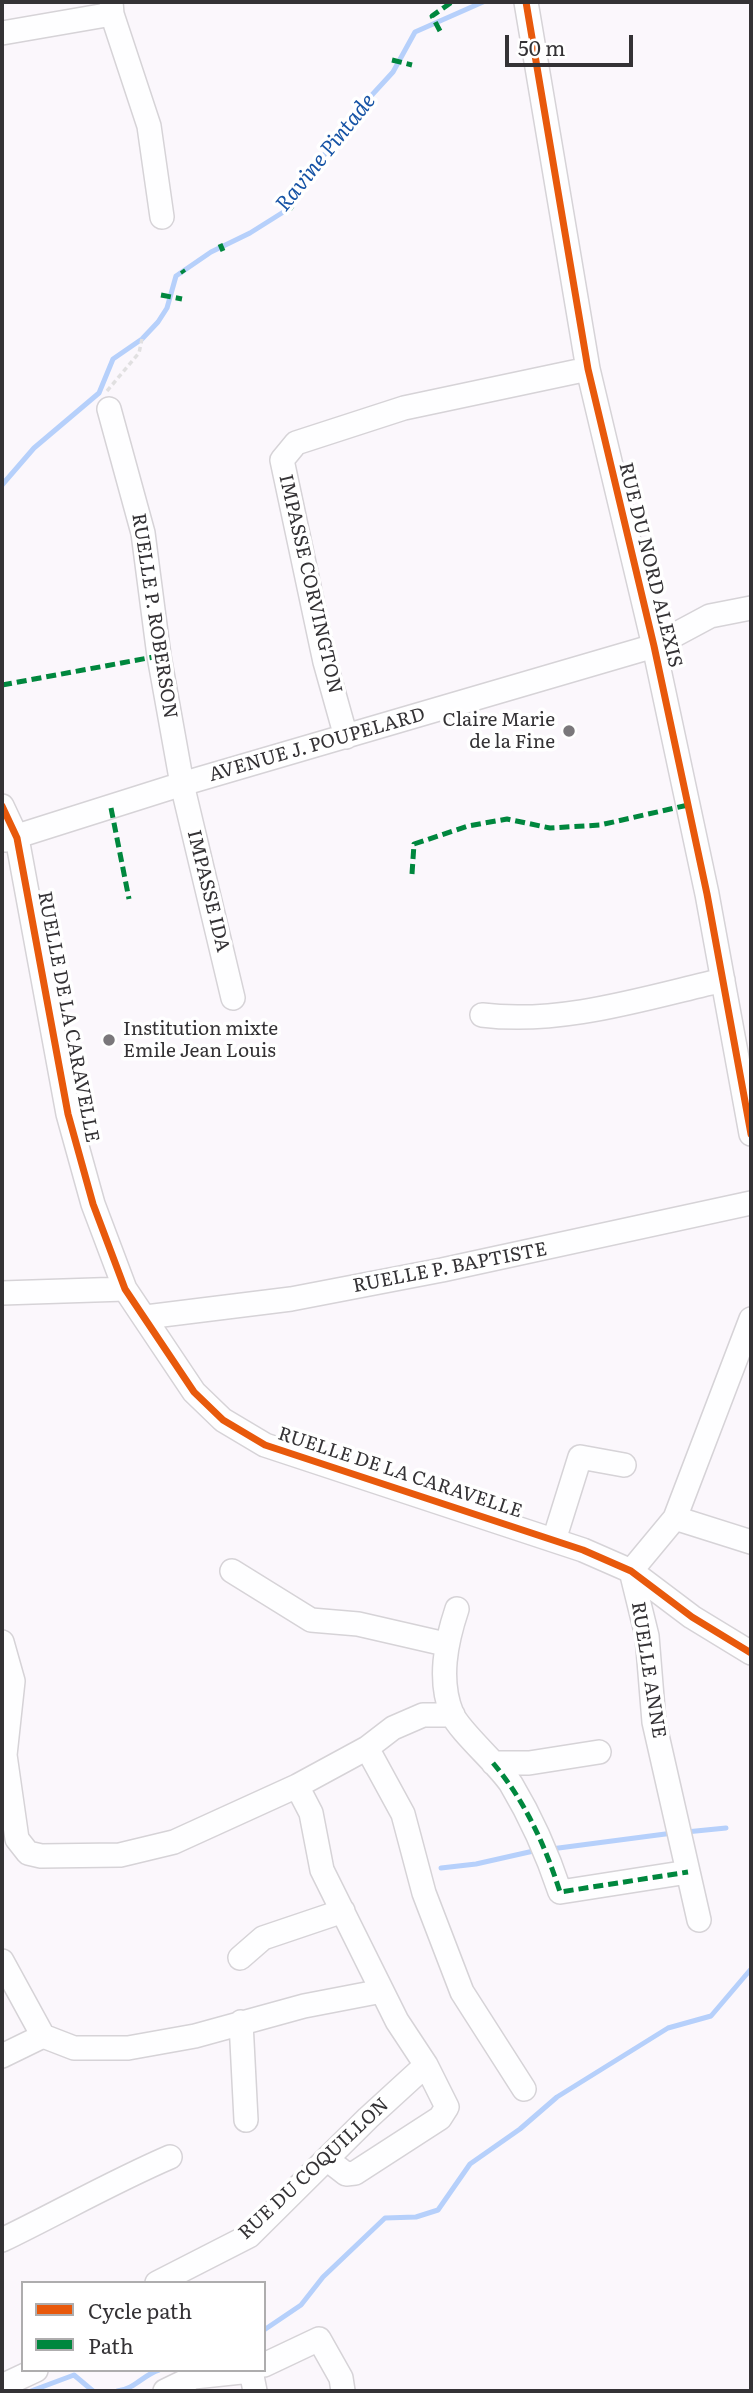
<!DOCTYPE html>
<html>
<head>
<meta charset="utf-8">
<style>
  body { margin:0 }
  #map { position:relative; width:753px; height:2393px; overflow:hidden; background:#fbf7fc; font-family:Literata,serif }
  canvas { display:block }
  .frame { position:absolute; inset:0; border:4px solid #343235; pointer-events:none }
  .legend { position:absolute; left:21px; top:2281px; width:245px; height:91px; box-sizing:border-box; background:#fff; border:2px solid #aeadae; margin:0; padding:9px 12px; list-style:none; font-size:21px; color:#343235 }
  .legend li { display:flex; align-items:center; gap:14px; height:35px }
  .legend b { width:35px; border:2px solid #aeadae }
  .scale { position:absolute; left:505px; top:35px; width:128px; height:32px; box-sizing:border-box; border:4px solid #343235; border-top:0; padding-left:9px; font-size:21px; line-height:24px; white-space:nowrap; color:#343235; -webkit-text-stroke:5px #fff; paint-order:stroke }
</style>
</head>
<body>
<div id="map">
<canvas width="753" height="2393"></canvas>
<div class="frame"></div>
<ul class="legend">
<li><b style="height:9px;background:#e8590c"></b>Cycle path</li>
<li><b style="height:9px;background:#00873e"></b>Path</li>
</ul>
<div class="scale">50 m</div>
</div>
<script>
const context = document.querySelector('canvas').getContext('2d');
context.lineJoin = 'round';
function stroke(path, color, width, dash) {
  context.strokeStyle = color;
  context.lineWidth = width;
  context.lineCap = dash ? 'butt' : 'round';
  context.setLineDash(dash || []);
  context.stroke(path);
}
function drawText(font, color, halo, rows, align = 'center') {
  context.font = font + ' Literata,serif';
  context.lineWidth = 7;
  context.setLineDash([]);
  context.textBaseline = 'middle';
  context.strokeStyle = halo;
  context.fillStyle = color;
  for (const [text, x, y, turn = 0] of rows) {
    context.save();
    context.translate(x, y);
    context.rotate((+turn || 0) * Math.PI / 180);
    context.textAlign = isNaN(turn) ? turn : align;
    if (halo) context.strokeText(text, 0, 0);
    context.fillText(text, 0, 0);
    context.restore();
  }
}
const stream = new Path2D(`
  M2,485L34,448L99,393L113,359L142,339L158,322L167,308L176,276L211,252L250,233L285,211L309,181L337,133L393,72L415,32L483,2
  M686,1832L726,1828
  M551,1849L673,1833
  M441,1868L476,1864L538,1850
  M264,2330L301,2305L323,2277L385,2218L416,2217L438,2210L470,2164L520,2129L557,2097L668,2028L711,2016L751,1969
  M31,2391L74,2375L93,2391
  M117,2391C135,2389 143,2375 159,2370`);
const path = new Path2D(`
  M107,391L139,353L142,339`);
const minor = new Path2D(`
  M111,2L112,14L149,126L162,217
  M526,2L588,369L654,646L707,894L751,1134
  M2,33L112,14
  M109,409L143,533L159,656L182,784L233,998
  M346,737L325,662L282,460L296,443L404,408L588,369
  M2,806L17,838L68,1114L93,1204L125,1289L194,1392L223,1420L265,1445L583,1550L631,1571L692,1617L751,1653
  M5,840L182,784L654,646L710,616L751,608
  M482,1015C562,1025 645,998 723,980
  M2,1293L125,1289
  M146,1317L291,1299L442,1270L751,1203
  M675,1518L751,1542
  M554,1540L580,1457L624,1465
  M232,1571L311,1620L358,1624L445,1644
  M457,1609C446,1642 438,1680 452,1714C460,1732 498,1764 511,1784C532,1819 547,1853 560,1892L688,1872
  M2,1642L13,1681L5,1755L17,1839L28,1853L41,1856L120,1855L174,1842L297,1786L367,1748L393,1728L423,1715H453
  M367,1748L403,1814L424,1893L462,1992L524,2089
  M493,1763H529L599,1752
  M297,1786L311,1813L322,1870L397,2021L426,2065L447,2107L440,2118L355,2173L346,2174L328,2160
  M699,1920L654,1722L647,1636L631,1571L675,1518L751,1319
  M240,1958L263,1938L343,1911
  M2,1961L43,2036
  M241,2022L246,2120
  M43,2036L74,2048H128L195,2036L304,2006L382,1991
  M2,2056L43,2036
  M2,2240C58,2213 112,2182 170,2157
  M157,2283L249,2236L368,2118L426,2065
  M264,2365L319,2339L341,2378L343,2391
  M2,2386L36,2370
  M165,2391L194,2377L251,2371L255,2391`);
const quiet = new Path2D(`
  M440,31L432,16L452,2
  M392,60L412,65
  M285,204L293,209
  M220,244L223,251
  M182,270L184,273
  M161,295L182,299
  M2,685L159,656
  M111,808L129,899
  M412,874L414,844L468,826L507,819L550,828L600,825L688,805
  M493,1763C525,1801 545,1845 560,1892L688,1872`);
const cycleway = new Path2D(`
  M526,2L588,369L654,646L707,894L751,1134
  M2,806L17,838L68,1114L93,1204L125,1289L194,1392L223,1420L265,1445L583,1550L631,1571L692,1617L751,1653`);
const markers = [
  [569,731,7,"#7a777b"],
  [109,1040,7,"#7a777b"]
];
const streetNames = [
  ["RUE DU NORD ALEXIS",650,565,76],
  ["IMPASSE CORVINGTON",310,584,77],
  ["RUELLE P. ROBERSON",154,616,81],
  ["AVENUE J. POUPELARD",317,745,-16],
  ["IMPASSE IDA",208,891,76],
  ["RUELLE DE LA CARAVELLE",68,1017,79],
  ["RUELLE P. BAPTISTE",450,1268,-11],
  ["RUELLE DE LA CARAVELLE",400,1473,18],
  ["RUELLE ANNE",648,1670,81],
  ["RUE DU COQUILLON",314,2169,-43]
];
const poiNames = [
  ["Claire Marie",555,720],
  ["de la Fine",555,742],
  ["Institution mixte",123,1029,"left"],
  ["Emile Jean Louis",123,1051,"left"]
];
const waterNames = [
  ["Ravine Pintade",326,153,-51]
];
stroke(stream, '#b6d0fb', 5);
stroke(minor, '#d6d3d7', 26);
stroke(path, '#e1e0e1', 3.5, [5, 3.5]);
stroke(minor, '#fefeff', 23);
stroke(quiet, '#00873e', 5, [10, 5]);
stroke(cycleway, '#e8590c', 7);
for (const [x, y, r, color] of markers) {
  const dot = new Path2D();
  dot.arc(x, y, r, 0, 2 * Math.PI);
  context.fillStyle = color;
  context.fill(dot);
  stroke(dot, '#fff', 2.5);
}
drawText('19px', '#343235', '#fff', streetNames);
drawText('19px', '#343235', '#fff', poiNames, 'right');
drawText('italic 21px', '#1653a5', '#fff', waterNames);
</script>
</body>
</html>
